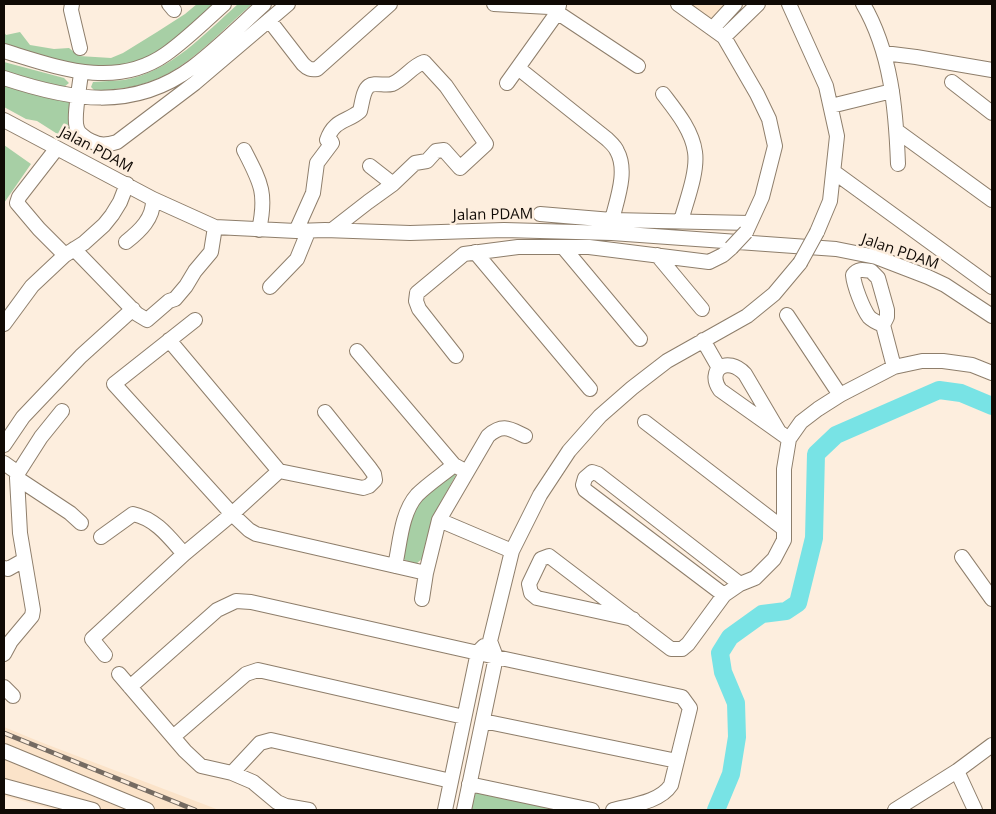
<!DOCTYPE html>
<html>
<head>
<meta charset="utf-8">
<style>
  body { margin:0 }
  #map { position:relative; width:996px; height:814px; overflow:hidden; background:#fdeede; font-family:"Open Sans",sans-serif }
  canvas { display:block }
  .frame { position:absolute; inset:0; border:5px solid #100a05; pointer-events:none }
</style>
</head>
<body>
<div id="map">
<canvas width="996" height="814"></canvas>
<div class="frame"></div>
</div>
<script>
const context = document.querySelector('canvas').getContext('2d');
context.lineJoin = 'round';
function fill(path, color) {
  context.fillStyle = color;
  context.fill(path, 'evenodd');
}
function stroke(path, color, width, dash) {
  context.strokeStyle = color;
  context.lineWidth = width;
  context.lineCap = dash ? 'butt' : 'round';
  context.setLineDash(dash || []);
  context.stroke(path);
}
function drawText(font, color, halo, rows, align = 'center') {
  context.font = font + ' "Open Sans",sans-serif';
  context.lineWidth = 5;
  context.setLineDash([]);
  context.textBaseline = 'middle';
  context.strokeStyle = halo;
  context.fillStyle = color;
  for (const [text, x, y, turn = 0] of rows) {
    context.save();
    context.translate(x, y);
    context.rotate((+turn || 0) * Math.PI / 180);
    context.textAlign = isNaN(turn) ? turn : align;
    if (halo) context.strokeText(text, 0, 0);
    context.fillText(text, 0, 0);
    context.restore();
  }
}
const built = new Path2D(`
  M690,4H728L715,21Z
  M4,727L43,743L219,810H56L4,796Z`);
const green = new Path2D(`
  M197,4H217L181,37L146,58L126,65L98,70L4,50V32L6,35L20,32L30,45L54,49L69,48L79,56L111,58L123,53L157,32L185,14Z
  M238,4H252C221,31 191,66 152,81C134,88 114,89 95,91L91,87L93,82C104,81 114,81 124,80C172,71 204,34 238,4Z
  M4,62L64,78L69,83L64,87L4,72Z
  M4,84L72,99L73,108L70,142L37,121L26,119L4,107Z
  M4,145L31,164L4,203Z
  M449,467L457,473L432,518L423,558L416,564L405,560L401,556L409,510Z
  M474,790L575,810H470Z`);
const river = new Path2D(`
  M716,810L731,774L737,737L736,703L723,672L720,653L730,637L762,614L786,611L798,603L814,538L816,454L836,435L939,390L961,393L992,406`);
const minor = new Path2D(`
  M72,4L71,10L80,48
  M169,4L174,10
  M494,4L549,7L638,66
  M678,4L724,37L757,94L769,119L775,146L762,197L746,232
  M789,4L826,86L837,136L830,201L817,232
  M863,4C891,52 896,109 898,164
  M269,20L303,64C308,69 311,70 317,69L390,4
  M713,28L735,4
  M724,37L758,4
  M4,51C57,67 115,90 166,54C187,39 205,21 224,4
  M884,53L916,57L992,70
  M518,68L607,139C610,142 615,146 617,151C628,171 617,199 612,220
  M81,73C80,85 73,118 77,128C78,133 86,139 91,141C101,146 106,145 117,142L195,83L288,4
  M4,78C70,100 133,112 193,67C218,48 241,25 264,4
  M952,82L992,113
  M507,83L557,13L559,5
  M663,94C676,111 692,130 695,152C698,172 686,202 681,221
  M831,106L892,91
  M4,120L153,199L215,227L296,231L325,230L410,233L504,230L612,233L836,249L876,257L928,277L945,285L992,316
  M897,131L992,200
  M57,148L19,197L17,203L39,229L65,255
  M244,150C261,183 267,193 259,230
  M834,172L992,287
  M540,214L612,220L750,223
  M332,230L368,202L393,184L370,166
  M296,231L313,193L317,163L332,143L331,141L327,140C334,119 348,122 360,111C362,104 363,90 369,86C374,82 385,86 392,84C404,79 412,66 424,62L446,86L486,144L460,168L444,150L436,151L427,161L415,163L393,184
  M126,242C140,231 154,218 153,199
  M563,247L640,339
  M74,249L137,314L147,320L169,301L175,299L186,286L195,271L211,252L215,227
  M475,252L590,389
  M657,255L702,309
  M270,287L297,259L308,232
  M787,315L840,395
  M195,320L114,384L232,514L249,530L256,534L426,573
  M4,324L32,286L65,255L84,243L104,225L112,215L120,202L127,184
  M883,325C878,323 873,321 869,317C863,309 854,286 853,275C858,268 864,270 871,271L878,278L887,310V317L883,325L894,367
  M169,340L279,471L363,488L369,486L375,480L374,474L369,467L325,412
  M703,340L719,368
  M357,351L454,465L467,472
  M456,356L419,309L416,301L417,293L464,254L518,247H589L709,262L723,255L731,248
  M645,422L784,529
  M778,430L745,374C727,355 706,370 720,390L789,439
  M4,445L23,417L81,356L133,309
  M4,463L18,473L17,478L70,513L81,523
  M18,473L41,437L62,411
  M439,520L512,551
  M101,537L133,514C156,519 169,537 184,554
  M962,557L992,599
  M395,566C400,544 401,513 417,495C428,484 442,475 454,465
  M4,568L8,569L24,560
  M724,595L585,490L583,485L585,478L592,472L598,474L740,584
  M422,599L426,573L439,520L488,436C503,423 510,429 525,436
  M633,619L537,598L531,593L529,584L541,559L549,556L671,649H682L688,644L724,595L740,584L755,578L774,559L784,540V469L789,439L801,422L818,409L840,395L894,367L922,361H943L972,365L992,373
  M4,654L11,641L32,616L33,610L20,533L17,478
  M105,655L92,639L184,554L232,514L279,471
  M119,674L185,751L201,766L232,773L253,782L277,802L286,806L309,810
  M4,687L13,696
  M130,687L217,610L236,601L251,602L496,657L682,697L690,708L671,785C660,802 632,805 613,810
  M483,721L677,761
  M173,737L246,674L258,670L464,717
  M4,751L147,810
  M957,771L975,810
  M232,773L260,743L271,740L451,781
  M469,784L592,810
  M4,786L93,810
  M445,810L478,652L484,646
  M464,810L496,657L490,641L512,551L540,495L569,451L600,416L632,388L667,361L747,316L774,294L800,263
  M895,810L957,771L992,745`);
const rail = new Path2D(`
  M4,733L195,810`);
const minorBridge = new Path2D(`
  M731,248L746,232
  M800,263L817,232`);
const streetNames = [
  ["Jalan PDAM",96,150,28],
  ["Jalan PDAM",493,215,-1],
  ["Jalan PDAM",900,252,19]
];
fill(built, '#fbe3c9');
fill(green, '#a7cfa5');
stroke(river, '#78e3e5', 18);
stroke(minor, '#8e7e6b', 16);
stroke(minor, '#fff', 14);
stroke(rail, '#756b62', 5);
stroke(rail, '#fdeede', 3, [9]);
stroke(minorBridge, '#8e7e6b', 16, []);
stroke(minorBridge, '#fff', 14);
drawText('15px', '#100a05', '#fdeede', streetNames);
</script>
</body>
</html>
